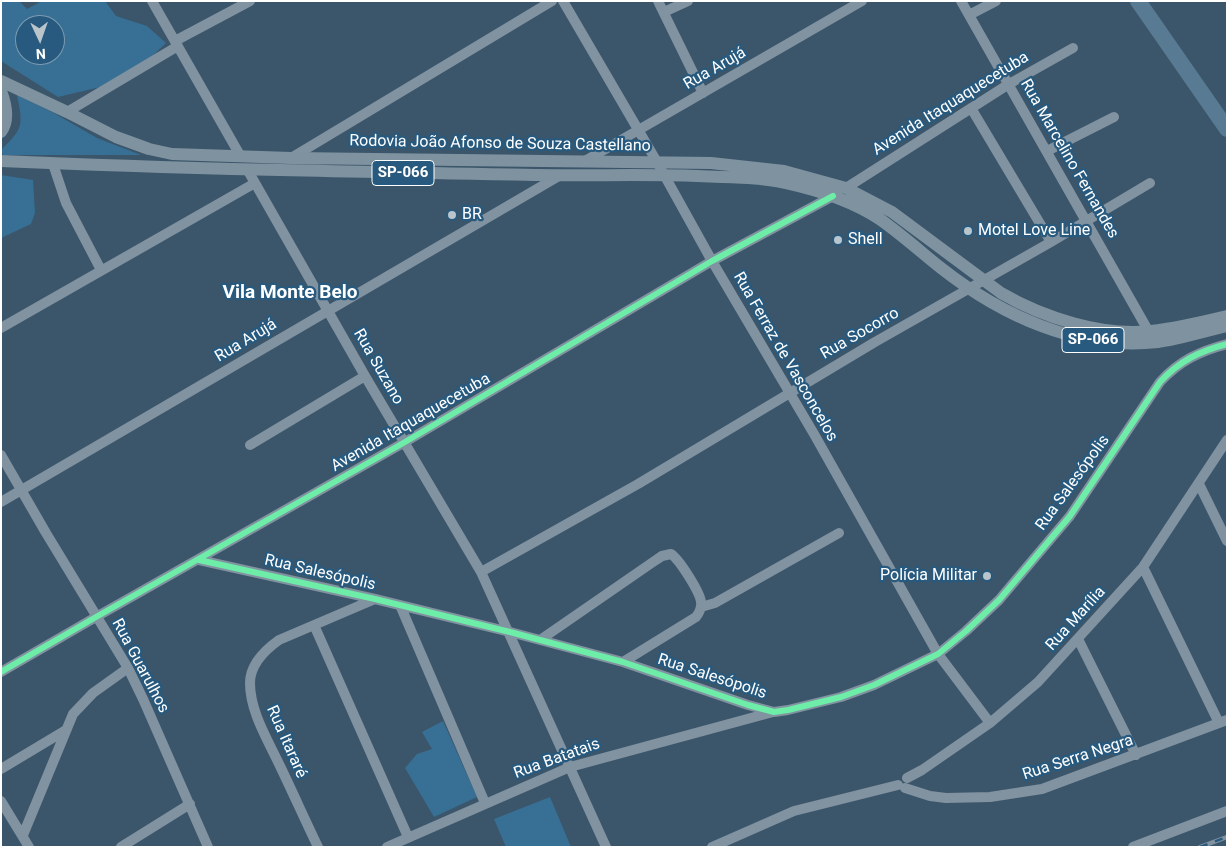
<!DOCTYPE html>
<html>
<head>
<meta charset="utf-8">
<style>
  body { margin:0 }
  #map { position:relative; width:1228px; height:848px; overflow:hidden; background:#3b566a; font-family:Roboto,sans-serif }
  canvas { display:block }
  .frame { position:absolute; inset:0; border:2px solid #fff; pointer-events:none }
  .north { position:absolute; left:15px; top:15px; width:50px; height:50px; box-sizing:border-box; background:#275a7e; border:1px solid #7d9cb2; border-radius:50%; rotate:177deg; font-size:14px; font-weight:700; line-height:20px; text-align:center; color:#fff }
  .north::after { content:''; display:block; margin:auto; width:18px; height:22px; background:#bac4cb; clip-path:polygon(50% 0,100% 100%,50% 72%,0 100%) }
</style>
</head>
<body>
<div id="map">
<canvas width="1228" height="848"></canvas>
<div class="frame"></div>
<div class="north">N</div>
</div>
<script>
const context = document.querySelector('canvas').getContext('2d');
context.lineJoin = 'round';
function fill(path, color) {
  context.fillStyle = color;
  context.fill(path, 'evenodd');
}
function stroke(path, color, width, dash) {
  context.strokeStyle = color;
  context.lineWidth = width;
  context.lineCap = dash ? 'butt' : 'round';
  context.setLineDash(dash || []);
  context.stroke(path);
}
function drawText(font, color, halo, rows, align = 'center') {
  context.font = font + ' Roboto,sans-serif';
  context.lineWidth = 4.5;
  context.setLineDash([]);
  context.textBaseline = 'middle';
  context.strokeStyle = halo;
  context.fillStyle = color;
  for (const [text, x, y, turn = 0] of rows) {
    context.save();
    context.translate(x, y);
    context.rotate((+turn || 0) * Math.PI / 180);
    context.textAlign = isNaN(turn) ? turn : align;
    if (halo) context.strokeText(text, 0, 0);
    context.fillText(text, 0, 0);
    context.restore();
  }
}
const green = new Path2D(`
  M1,1H19L27,9L42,1H105L116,16L147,26L166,43L143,65L109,85L58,97L1,61ZM25,25H55V55H25Z
  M17,95L52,112L97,138L141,155H3L1,150C24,128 23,125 17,95Z
  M1,175L33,180L35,213L31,224L1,238Z
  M443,721L477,797L434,817L405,768L417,754L432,749L422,732Z
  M550,797L571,847H506L494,819Z`);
const river = new Path2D(`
  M1138,1L1227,129`);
const minor = new Path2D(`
  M152,1L241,157
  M563,1L657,162L712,261L814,434L938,654L990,723
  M658,1L703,93
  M961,1L1149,332
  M664,12L688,1
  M969,15L996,1
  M175,41L250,1
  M971,108L1051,242
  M67,112L178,46
  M1047,151L1114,117
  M291,158L552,1
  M583,162L862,1
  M53,164L66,203L101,270
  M247,169L365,376L481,572L606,847
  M846,188L1009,84L1073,48
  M1,328L255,183
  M250,445L365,376
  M1,455L46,533L128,668L143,699L208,847
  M1199,484L1227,541
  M1,502L559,176
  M199,560L375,599L510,632L623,662L748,705L774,712L788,710L841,697L874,685L938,654L966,631L999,600L1070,516L1160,382C1179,361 1200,351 1227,344
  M1143,567L1219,723
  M481,572L638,484L875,342L1051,242L1150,183
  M400,605L485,803
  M701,607L715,603L839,533
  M314,625L408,837
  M1078,639L1136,755
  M540,640L653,562L662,556L671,554C679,559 700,592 701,602C702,608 699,613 696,617L623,662
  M1,672L96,617L405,442L712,261L833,196
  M1,769L66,730
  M907,778L922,770L990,723L1038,682L1143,567L1227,440
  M905,788L930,796L946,798L990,797L1042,789L1227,720
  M1,801L29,847
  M23,835L73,714L93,693L128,668
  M121,847L190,804
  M318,847C305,820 293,793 280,766C268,740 250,712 250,683C250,664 265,650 279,640L375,599
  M387,847L570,767L773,712
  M712,847L794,811L898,785
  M1133,847L1227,811`);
const major = new Path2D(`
  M1,81L67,112L116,137L149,149L172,154L291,158L711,163L784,171L846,188L892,212L1001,293C1042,317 1103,337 1151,331C1177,328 1202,322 1227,316
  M1,91C6,104 10,120 1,132
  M1,161C180,169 359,172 537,175C591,176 644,174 697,176C727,177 757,177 786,183C818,190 853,201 881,220C902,235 921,252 941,268C1002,316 1078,351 1158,342C1181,339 1204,331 1227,326`);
const rail = new Path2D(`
  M1200,847L1227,837`);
const cycleway = new Path2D(`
  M199,560L375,599L510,632L623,662L748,705L774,712L788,710L841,697L874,685L938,654L966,631L999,600L1070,516L1160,382C1179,361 1200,351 1227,344
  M1,672L96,617L405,442L712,261L833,196`);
const markers = [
  [452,215,5,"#bac4cb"],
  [968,231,5,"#bac4cb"],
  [838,240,5,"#bac4cb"],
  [987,576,5,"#bac4cb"]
];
const shields = [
  [403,173,62],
  [1093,340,62]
];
const shieldNames = [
  ["SP-066",403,173],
  ["SP-066",1093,340]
];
const streetNames = [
  ["Rua Arujá",715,69,-30],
  ["Avenida Itaquaquecetuba",951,104,-32],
  ["Rodovia João Afonso de Souza Castellano",500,144,1],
  ["Rua Marcelino Fernandes",1069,159,60],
  ["Rua Socorro",860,334,-30],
  ["Rua Arujá",246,341,-31],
  ["Rua Ferraz de Vasconcelos",785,357,60],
  ["Rua Suzano",378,367,60],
  ["Avenida Itaquaquecetuba",411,423,-30],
  ["Rua Salesópolis",1073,483,-54],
  ["Rua Salesópolis",320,573,13],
  ["Rua Marília",1076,619,-48],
  ["Rua Guarulhos",140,666,62],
  ["Rua Salesópolis",712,677,18],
  ["Rua Itararé",286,742,66],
  ["Rua Serra Negra",1078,758,-18],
  ["Rua Batatais",557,759,-20]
];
const poiNames = [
  ["BR",462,215],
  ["Motel Love Line",978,231],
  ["Shell",848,240],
  ["Polícia Militar",977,576,"right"]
];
const quarterNames = [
  ["Vila Monte Belo",290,293]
];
fill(green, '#386f94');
stroke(river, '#587b93', 16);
stroke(minor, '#8192a1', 10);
stroke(major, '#7f92a0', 12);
stroke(rail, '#8192a0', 4.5);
stroke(rail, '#275a7e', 2.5, [8]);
stroke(cycleway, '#6deda7', 6);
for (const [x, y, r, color] of markers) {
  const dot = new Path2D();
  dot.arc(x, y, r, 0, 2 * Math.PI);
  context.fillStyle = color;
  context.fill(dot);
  stroke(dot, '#275a7e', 2);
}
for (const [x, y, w] of shields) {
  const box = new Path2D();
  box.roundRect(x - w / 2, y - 12.5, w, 25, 4);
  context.fillStyle = '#275a7e';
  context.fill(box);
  stroke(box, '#fff', 1);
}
drawText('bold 15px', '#fff', null, shieldNames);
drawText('16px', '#fff', '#275a7e', streetNames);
drawText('16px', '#fff', '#275a7e', poiNames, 'left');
drawText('bold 19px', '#fff', '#275a7e', quarterNames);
</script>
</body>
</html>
